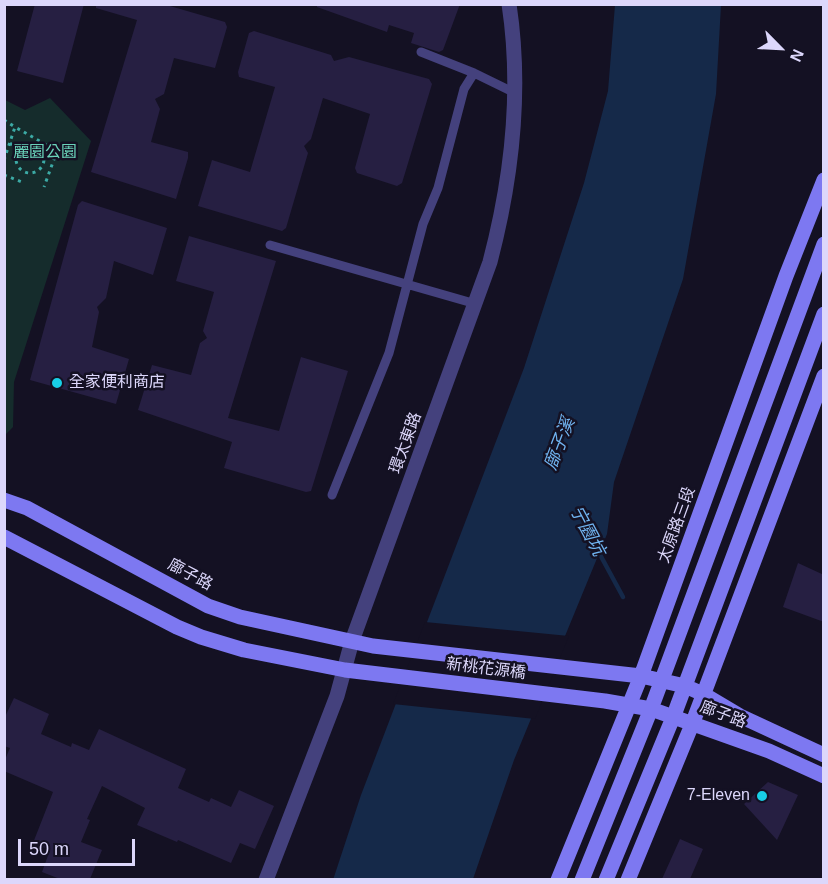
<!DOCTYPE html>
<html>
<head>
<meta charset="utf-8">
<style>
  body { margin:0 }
  #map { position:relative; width:828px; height:884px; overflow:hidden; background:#141123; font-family:Helvetica,sans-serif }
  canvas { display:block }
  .frame { position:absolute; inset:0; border:6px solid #dcd7fb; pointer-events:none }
  .north { position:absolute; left:750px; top:18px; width:60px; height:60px; -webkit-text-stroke:4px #141123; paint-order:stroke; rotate:114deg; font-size:16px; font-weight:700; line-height:24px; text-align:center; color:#dcd7fb }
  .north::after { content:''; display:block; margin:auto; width:21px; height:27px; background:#dcd7fb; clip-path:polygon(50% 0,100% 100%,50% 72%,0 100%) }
  .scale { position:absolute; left:18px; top:839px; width:117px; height:27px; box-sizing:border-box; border:3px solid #dcd7fb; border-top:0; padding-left:8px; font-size:18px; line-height:21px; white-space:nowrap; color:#dcd7fb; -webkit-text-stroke:4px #141123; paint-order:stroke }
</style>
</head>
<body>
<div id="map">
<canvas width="828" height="884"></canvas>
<div class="frame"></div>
<div class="north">N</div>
<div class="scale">50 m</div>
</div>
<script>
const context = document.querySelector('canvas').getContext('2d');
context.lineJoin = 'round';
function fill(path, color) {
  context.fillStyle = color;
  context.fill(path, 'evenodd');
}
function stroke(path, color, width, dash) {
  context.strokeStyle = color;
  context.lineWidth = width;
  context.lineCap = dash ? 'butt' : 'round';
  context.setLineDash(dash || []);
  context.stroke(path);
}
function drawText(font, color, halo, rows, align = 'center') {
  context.font = font + ' Helvetica,"Noto Sans TC",sans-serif';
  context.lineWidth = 5;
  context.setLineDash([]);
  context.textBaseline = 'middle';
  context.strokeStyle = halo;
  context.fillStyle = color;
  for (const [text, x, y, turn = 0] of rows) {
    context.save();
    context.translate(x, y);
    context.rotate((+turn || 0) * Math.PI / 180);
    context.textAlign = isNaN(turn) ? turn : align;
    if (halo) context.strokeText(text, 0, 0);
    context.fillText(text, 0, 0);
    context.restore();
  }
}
const green = new Path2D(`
  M50,98L91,141L14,382L13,427L5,435V100L25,110Z`);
const water = new Path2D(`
  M615,5H721L716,94L683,279L614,482L607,534L514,760L473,879L333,880L361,795L524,368L584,183L608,91Z`);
const pier = new Path2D(`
  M425,622L569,636L535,719L393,704Z`);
const stream = new Path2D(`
  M597,549L623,597`);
const building = new Path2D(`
  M35,4H84L63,83L17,71Z
  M96,4H163L225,22L227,27L215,68L174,58L164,94L155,99L160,109L151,142L188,152V158L176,199L91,172L137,20L96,8Z
  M317,4H460L443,50L439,52L411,43L414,33L389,25L387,32L317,7Z
  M254,31L331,55L334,61L349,57L429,79L432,84L402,183L397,186L357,173L355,168L370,114L323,98L311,139L304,146L308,153L286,228L282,231L198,206L212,160L250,172L275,87L239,77L238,72L249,33Z
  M82,201L167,228L153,275L114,261L106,298L97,307L99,312L92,347L129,359L116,404L30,380L78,205Z
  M189,236L276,261L228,418L279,431L301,357L348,371L311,491L306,492L224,468L232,442L138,410L152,365L191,375L200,343L207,338L203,331L214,292L176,281Z
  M798,563L824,575V622L783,607Z
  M14,698L49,714L41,734L71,747L72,743L89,750L99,729L186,769L178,788L209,802L211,798L231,807L239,790L274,806L255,849L240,843L231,863L178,840L177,842L137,825L145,808L102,786L87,819L90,820L81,842L102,850L90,879H60L42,872L50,850L33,843L53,792L4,771V762L10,748L4,746V719Z
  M768,782L798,795L777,840L744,804Z
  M680,839L703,849L690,879H662Z`);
const path = new Path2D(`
  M4,120L15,127
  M10,143L19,151
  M16 159a14 14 0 1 1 28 0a14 14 0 1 1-28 0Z
  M4,160L15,127L57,151L44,187
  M4,175L22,182`);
const lane = new Path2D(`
  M421,52L474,73
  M270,245L476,304
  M332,495L389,353L423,224L438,188L464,89L474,73L515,93`);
const street = new Path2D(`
  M266,880L337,696L352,641L490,262C512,178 522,90 509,4`);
const secondary = new Path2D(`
  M4,500L27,508L208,606L240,617L373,646L641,676L685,686L703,694L740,716L824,755
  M4,537L177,627L201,637L244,650L345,670L605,701L651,709L769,751L824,776
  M558,880L641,676L786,276L824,180
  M582,880L651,709L824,244
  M606,880L674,715L824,314
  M628,880L693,722L824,376`);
const markers = [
  [57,383,6,"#18cfe6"],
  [762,796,6,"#18cfe6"]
];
const parkNames = [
  ["麗園公園",45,153]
];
const poiNames = [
  ["全家便利商店",69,383],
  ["7-Eleven",750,796,"right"]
];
const streetNames = [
  ["環太東路",406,443,-70],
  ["太原路三段",677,525,-70],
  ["廍子路",190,575,28],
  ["新桃花源橋",486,669,7],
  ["廍子路",723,715,21]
];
const waterNames = [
  ["廍子溪",560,444,-69],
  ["宁園坑",587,531,62]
];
fill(green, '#152c2c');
fill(water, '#152949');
fill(pier, '#141123');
stroke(stream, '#152949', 4.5);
fill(building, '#261f42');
stroke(path, '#3caaa5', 3, [3, 4.5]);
stroke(lane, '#44417d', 9);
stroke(street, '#44417d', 15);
stroke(secondary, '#7d78f1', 15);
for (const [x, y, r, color] of markers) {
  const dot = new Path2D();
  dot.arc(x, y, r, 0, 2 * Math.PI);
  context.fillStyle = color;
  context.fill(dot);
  stroke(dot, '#141123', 2);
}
drawText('16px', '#6ad3ba', '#141123', parkNames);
drawText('16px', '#dcd7fb', '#141123', poiNames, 'left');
drawText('16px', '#dcd7fb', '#141123', streetNames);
drawText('italic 18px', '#70b3f0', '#141123', waterNames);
</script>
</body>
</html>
